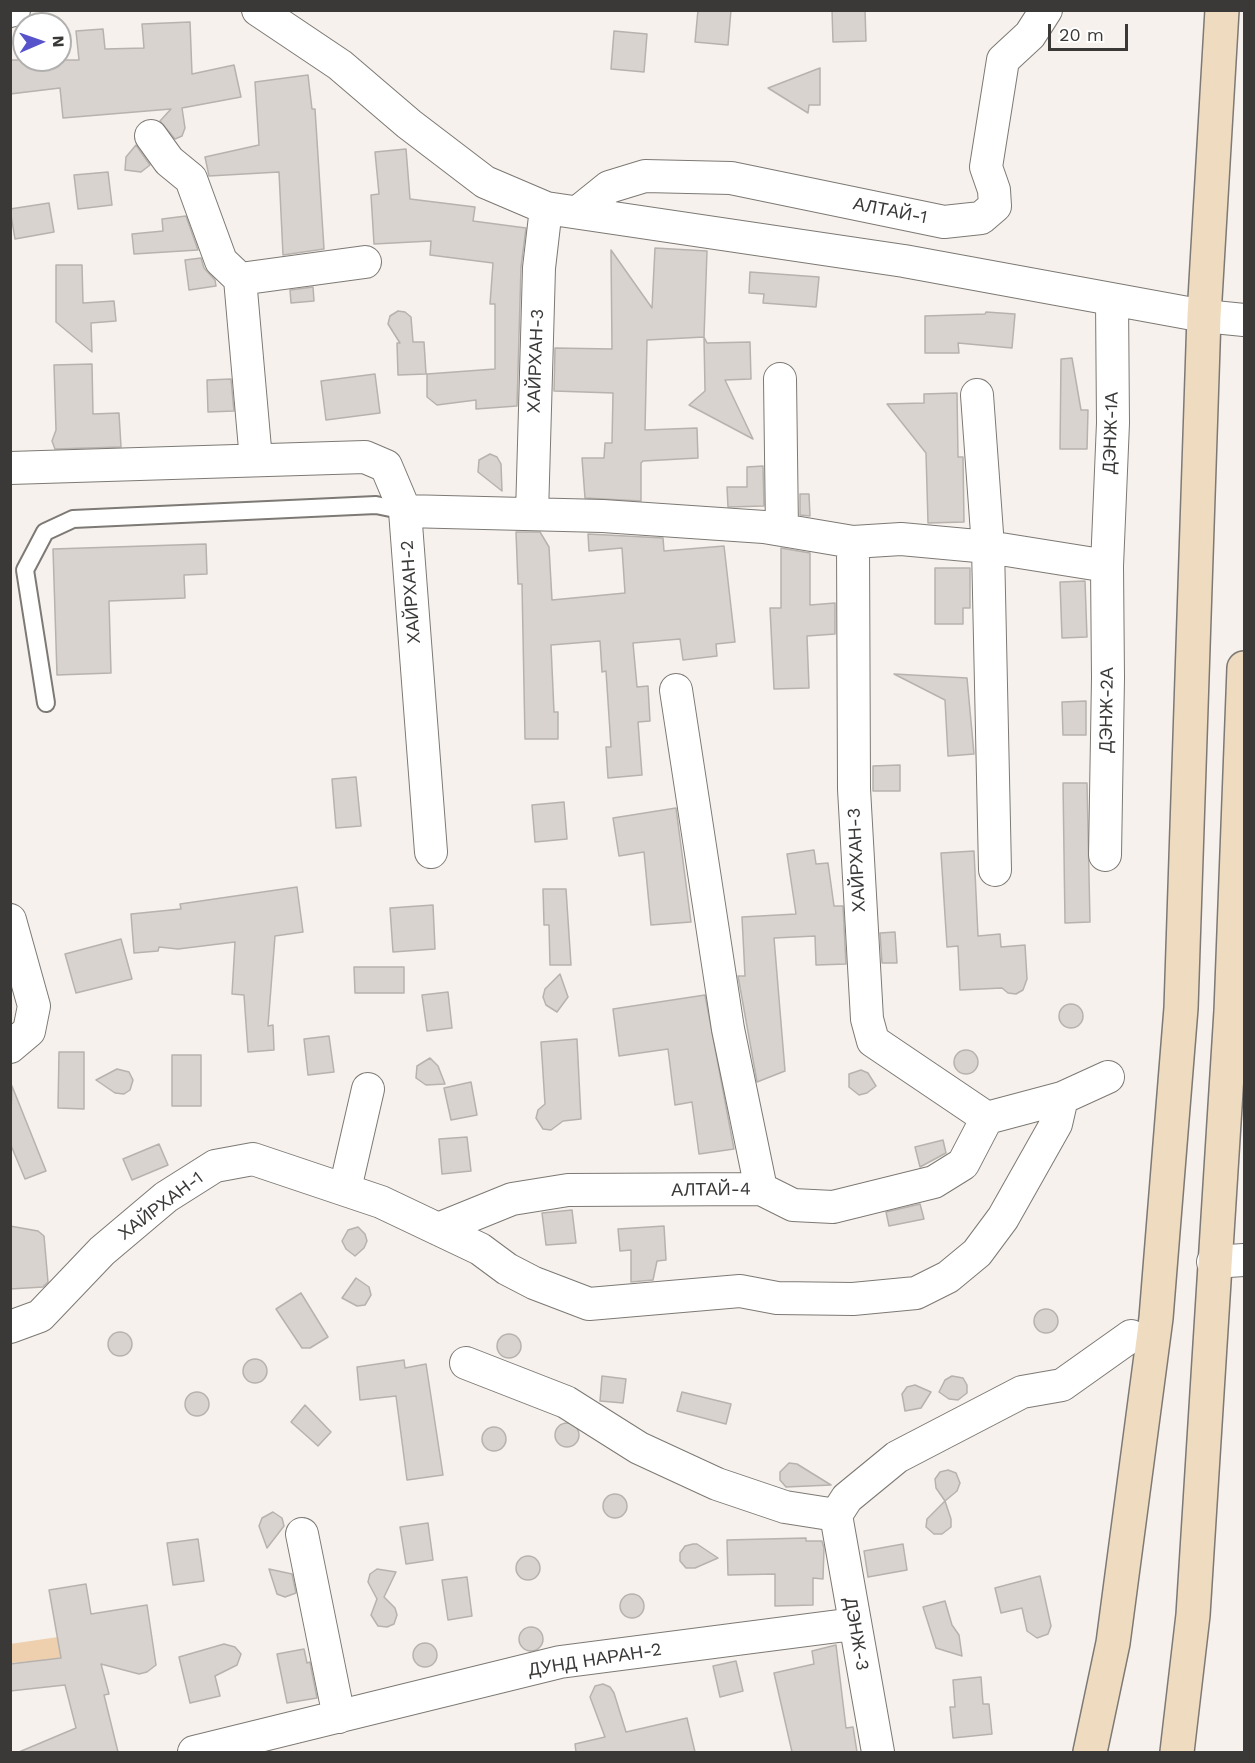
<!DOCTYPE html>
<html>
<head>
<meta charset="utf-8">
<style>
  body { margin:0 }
  #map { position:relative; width:1255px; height:1763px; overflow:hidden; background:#f6f1ec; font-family:"Work Sans",sans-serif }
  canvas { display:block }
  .frame { position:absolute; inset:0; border:12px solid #3b3937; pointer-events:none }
  .north { position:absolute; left:12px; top:12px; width:60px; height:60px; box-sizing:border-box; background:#fff; border:2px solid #b1b0af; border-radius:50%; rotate:88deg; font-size:16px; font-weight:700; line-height:24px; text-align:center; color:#3b3937 }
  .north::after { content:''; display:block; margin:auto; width:21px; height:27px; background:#5753ca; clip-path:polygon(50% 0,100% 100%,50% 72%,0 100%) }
  .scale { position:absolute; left:1048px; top:24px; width:80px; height:27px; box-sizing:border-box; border:3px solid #3b3937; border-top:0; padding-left:8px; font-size:18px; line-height:21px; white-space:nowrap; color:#3b3937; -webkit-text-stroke:4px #fff; paint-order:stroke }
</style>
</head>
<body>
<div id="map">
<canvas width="1255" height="1763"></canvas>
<div class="frame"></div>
<div class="north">N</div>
<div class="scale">20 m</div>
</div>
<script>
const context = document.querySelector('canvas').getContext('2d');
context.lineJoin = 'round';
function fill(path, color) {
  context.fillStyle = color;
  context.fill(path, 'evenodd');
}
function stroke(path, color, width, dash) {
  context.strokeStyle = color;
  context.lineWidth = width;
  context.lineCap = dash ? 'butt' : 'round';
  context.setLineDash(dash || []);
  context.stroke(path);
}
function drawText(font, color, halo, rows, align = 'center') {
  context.font = font + ' "Work Sans",sans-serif';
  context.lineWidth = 6;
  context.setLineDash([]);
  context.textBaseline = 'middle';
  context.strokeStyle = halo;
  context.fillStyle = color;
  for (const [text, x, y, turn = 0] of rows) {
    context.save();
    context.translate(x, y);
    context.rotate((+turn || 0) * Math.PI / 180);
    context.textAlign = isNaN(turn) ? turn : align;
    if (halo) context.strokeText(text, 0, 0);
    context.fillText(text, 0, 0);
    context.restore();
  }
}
const green = new Path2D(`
  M72,1635L74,1657L11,1663L10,1644Z`);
const building = new Path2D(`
  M698,10H731L728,45L695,42Z
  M832,10H865L866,41L833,42Z
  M190,22L192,74L234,65L241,97L182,108L185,128L182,136L175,139L160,121L171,109L63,118L60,88L10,94V60H79L76,31L103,29L105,49L144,48L142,24Z
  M614,31L647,34L644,72L611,69Z
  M820,68V105H809L808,113L768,88Z
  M308,75L312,109H315L324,249L283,255L279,172L209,176L205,157L259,145L255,82Z
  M136,145L150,165L141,172L125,170L126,157Z
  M406,149L410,199L475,207L473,221L526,228L521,267L517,406L476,409V400L437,405L427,397V374L495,369V304H490L493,263L430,255L431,241L374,244L371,195L379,194L375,152Z
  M108,172L112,205L78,209L74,175Z
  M49,203L54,232L15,239L10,209Z
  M186,216L198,250L134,254L132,234L163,231L162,219Z
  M655,248L707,251L704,337L707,343L750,342L751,379L725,380L753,439L689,405L705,391L704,337L647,340L645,430L697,428L698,458L643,461L641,463V501L585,498L582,458H604L605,443H612L613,393L554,391L555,348L612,349L611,250L652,308Z
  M201,258L204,268L215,280L216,286L189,290L185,260Z
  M56,265H82L83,303L114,301L116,321L91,323L92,352L56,322Z
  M750,272L819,277L816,307L763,303L764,294L749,293Z
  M313,287L314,301L291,303L290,290Z
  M398,311L405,312L411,317L413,342H424L426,374L398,375L397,343H400L388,324L390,316Z
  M986,312L1015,314L1012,348L958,343L959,353H925V316L985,314Z
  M1072,358L1081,410H1088L1087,449H1060L1061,359Z
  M92,364L93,414L119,413L121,447L55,449L52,441L56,430L54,365Z
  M375,374L380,413L326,420L321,381Z
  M231,379L234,411L208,412L207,380Z
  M957,393L958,457H963L964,522L928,523L926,453L887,404L924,403V394Z
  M490,454L497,457L501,464L502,491L478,472L479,460Z
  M763,466L764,506L728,507L727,487H747V467Z
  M800,494H809L810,516L800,515Z
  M516,532H540L549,547L552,600L625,593L622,548L589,551L588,534L663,538L664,551L724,546L735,642L716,644L717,656L683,660L680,639L633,643L637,687L648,686L650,721L638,722L642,775L608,778L606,747H611L606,671L602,672L600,641L551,645L554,712H558V739H525L522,584H518Z
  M206,544L207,574L184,575L185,598L109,601L111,673L57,675L53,549Z
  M781,548L810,553V605L835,603V634L807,636L809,688L774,689L770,608H781Z
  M935,568H970V608H963V624H935Z
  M1085,581L1087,637L1062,638L1060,582Z
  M894,674L967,678L974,754L948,756L945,700Z
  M1086,701V735H1063L1062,702Z
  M900,765V791H873V766Z
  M356,777L361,826L336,828L332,779Z
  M1063,783H1087L1090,922L1065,923Z
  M564,802L567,839L535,842L532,805Z
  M676,808L691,922L651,925L644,852L619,856L613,818Z
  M814,850L816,864L828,863L834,906H843L846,964L816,965L815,936L774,938L785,1071L757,1082L738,976H745L742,917L796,914L787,854Z
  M974,851L978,936L1000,934L1001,947L1025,945L1027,979L1023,990L1016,994L1008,993L1002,988L960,990L958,946L947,947L941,853Z
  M297,887L303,932L275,936L268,1026L273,1025L274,1050L248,1052L244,995L232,994L235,942L178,949L159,947L158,951L134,953L131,914L181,909L180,904Z
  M543,889H566L571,965H550L549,925H544Z
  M433,905L435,949L393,952L390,908Z
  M895,932L897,963H882L880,933Z
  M121,939L132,979L76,993L65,954Z
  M354,967H404V993H355Z
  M560,974L568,997L557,1012L546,1005L543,997L545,989Z
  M448,992L452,1028L427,1031L422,995Z
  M705,995L734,1149L699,1154L692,1102L675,1105L668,1049L619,1056L613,1009Z
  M1059 1016a12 12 0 1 1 24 0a12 12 0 1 1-24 0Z
  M329,1036L334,1072L308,1075L304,1039Z
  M577,1039L581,1119L563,1121L551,1130L543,1129L536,1118L538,1110L545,1104L541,1042Z
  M954 1062a12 12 0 1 1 24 0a12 12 0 1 1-24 0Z
  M59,1052H84V1109L58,1108Z
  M172,1055H201V1106H172Z
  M430,1058L438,1066L445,1084L426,1085L416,1078L417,1066Z
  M117,1069L129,1072L133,1080L130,1090L124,1094L115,1093L96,1080Z
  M861,1070L868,1073L876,1086L867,1093L859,1095L849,1087V1074Z
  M471,1082L477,1115L451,1120L444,1088Z
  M12,1086L46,1171L25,1179L10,1143Z
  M467,1137L471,1171L442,1174L439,1139Z
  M943,1140L946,1153L920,1167L915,1147Z
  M159,1144L168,1165L132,1180L123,1159Z
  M920,1204L924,1219L889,1226L886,1212Z
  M572,1210L576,1243L546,1245L542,1213Z
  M10,1226L38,1231L44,1236L48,1282L43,1287L10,1289Z
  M664,1226L666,1260L657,1261L653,1280L631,1282V1250L620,1251L618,1229Z
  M358,1227L365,1234L367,1241L364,1248L355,1256L346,1249L342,1241L348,1230Z
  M356,1278L369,1287L371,1295L365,1305L357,1306L342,1298Z
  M301,1293L328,1337L310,1348H302L276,1309Z
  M1034 1321a12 12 0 1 1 24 0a12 12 0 1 1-24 0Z
  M108 1344a12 12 0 1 1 24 0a12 12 0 1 1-24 0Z
  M497 1346a12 12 0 1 1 24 0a12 12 0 1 1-24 0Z
  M243 1371a12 12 0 1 1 24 0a12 12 0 1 1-24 0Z
  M404,1360L405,1368L426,1364L443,1475L407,1480L396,1396L360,1400L357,1367Z
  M602,1376L626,1379L623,1403L600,1401Z
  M952,1376L963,1378L967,1385V1393L958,1400L949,1399L939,1392L945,1380Z
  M915,1385L931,1392L921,1408L905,1411L902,1394L907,1387Z
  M185 1404a12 12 0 1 1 24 0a12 12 0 1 1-24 0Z
  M682,1392L731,1404L726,1424L677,1411Z
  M305,1405L331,1432L318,1446L291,1422Z
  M555 1435a12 12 0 1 1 24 0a12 12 0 1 1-24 0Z
  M482 1439a12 12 0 1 1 24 0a12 12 0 1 1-24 0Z
  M789,1463L797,1464L831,1485L786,1487L780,1480V1472Z
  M948,1470L956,1473L960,1483L957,1491L945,1501L936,1488L935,1479L940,1472Z
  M603 1506a12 12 0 1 1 24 0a12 12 0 1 1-24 0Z
  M945,1501L951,1519V1527L942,1534H934L926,1527L927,1519Z
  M273,1512L282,1518L284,1526L267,1548L259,1526L262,1518Z
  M428,1523L433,1560L406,1564L400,1527Z
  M806,1538V1541H822L824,1548L823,1579L813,1578V1605L775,1606V1574L728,1575L727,1540Z
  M198,1539L204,1581L173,1585L167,1543Z
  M693,1544H697L718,1558L695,1568H686L680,1561V1553L685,1546Z
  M903,1544L907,1570L868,1577L864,1551Z
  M516 1568a12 12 0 1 1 24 0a12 12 0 1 1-24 0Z
  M269,1569L292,1574L296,1593L285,1597L277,1594Z
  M377,1569L396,1572L384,1597L395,1608L397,1615L394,1624L387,1627L378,1626L371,1615L377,1599L368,1582L370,1574Z
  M1040,1576L1051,1626L1048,1634L1037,1638L1027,1631L1022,1608L1001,1613L995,1588Z
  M467,1577L472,1616L448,1620L442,1580Z
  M86,1584L91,1614L147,1605L156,1665L147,1672L139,1674L101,1664L109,1694L104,1695L118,1752H19L76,1728L65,1685L10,1691V1664L61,1658L49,1590Z
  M620 1606a12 12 0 1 1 24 0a12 12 0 1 1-24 0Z
  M945,1601L952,1625L959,1635L962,1656L936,1648L923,1607Z
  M519 1639a12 12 0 1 1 24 0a12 12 0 1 1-24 0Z
  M413 1655a12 12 0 1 1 24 0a12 12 0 1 1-24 0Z
  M224,1644L235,1647L241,1654L237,1665L215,1676L220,1696L190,1703L179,1657Z
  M836,1645L846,1728L853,1727L857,1752H792L774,1673L814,1664L812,1651Z
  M304,1649L307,1663L310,1662L317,1698L287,1703L277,1654Z
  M736,1661L743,1691L720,1697L713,1666Z
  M981,1677L983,1704H989L992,1734L953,1738L950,1707H955L953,1680Z
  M603,1684L610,1687L614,1693L626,1732L687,1718L695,1752H576L575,1744L605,1737L590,1697L595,1686Z`);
const lane = new Path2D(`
  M46,703L25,570L45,532L73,519L376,505L405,511`);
const street = new Path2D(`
  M258,10L340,65L409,124L485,182L546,208L904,261L1204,316L1244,320
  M10,11L14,10
  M151,136L169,161L191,179L221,261L240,279L256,460
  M578,212L609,187L645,176L731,178L944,222L981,218L995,206L994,190L986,167L1003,60L1030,35L1046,10
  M240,279L365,262
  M780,379L782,530
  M977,395L988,547L995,870
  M10,468L365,457L386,466L405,511L431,852
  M405,511L603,516L764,527L853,542L901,539L988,547L1107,566
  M532,514L539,268L546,208
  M853,542L854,789L867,1019L873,1041L987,1118
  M676,690L728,1029L761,1189
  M1105,855L1108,678L1107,566L1113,423L1112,300
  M10,920L34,1006L29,1031L10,1047
  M987,1118L1062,1098L1108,1077
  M345,1189L368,1089
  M438,1229L512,1199L568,1190L761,1189L793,1205L833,1207L934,1182L963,1164L987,1118
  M1213,1262L1244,1260
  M10,1327L40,1316L102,1251L166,1197L215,1166L253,1159L381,1202L480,1249L507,1269L534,1283L589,1304L740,1291L777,1298L853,1299L916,1293L948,1277L977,1253L1003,1218L1056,1124L1062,1098
  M466,1363L566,1402L639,1448L717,1484L785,1507L836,1515L847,1498L897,1457L1022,1392L1062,1385L1131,1336
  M836,1515L878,1752
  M302,1534L339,1717
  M194,1752L560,1662L854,1624`);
const secondary = new Path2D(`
  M1090,1752L1113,1643L1156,1318L1181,1008L1204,316L1222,10
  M1177,1752L1193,1615L1231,1011L1244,668`);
const streetNames = [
  ["АЛТАЙ-1",890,211,11],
  ["ХАЙРХАН-3",536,361,-88],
  ["ДЭНЖ-1А",1111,433,-88],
  ["ХАЙРХАН-2",411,592,-94],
  ["ДЭНЖ-2А",1107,710,-89],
  ["ХАЙРХАН-3",857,860,-93],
  ["АЛТАЙ-4",711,1190,-1],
  ["ХАЙРХАН-1",161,1206,-37],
  ["ДЭНЖ-3",856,1634,80],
  ["ДУНД НАРАН-2",595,1660,-9]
];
fill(green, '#eed0af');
fill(building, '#d8d3ce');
stroke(building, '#b7b2ad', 1.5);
stroke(lane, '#7d7974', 20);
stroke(street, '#7d7974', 34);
stroke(secondary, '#7d7974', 36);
stroke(lane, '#fff', 16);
stroke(street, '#fff', 32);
stroke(secondary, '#efdbbf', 33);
drawText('18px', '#3b3937', '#fff', streetNames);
</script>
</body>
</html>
